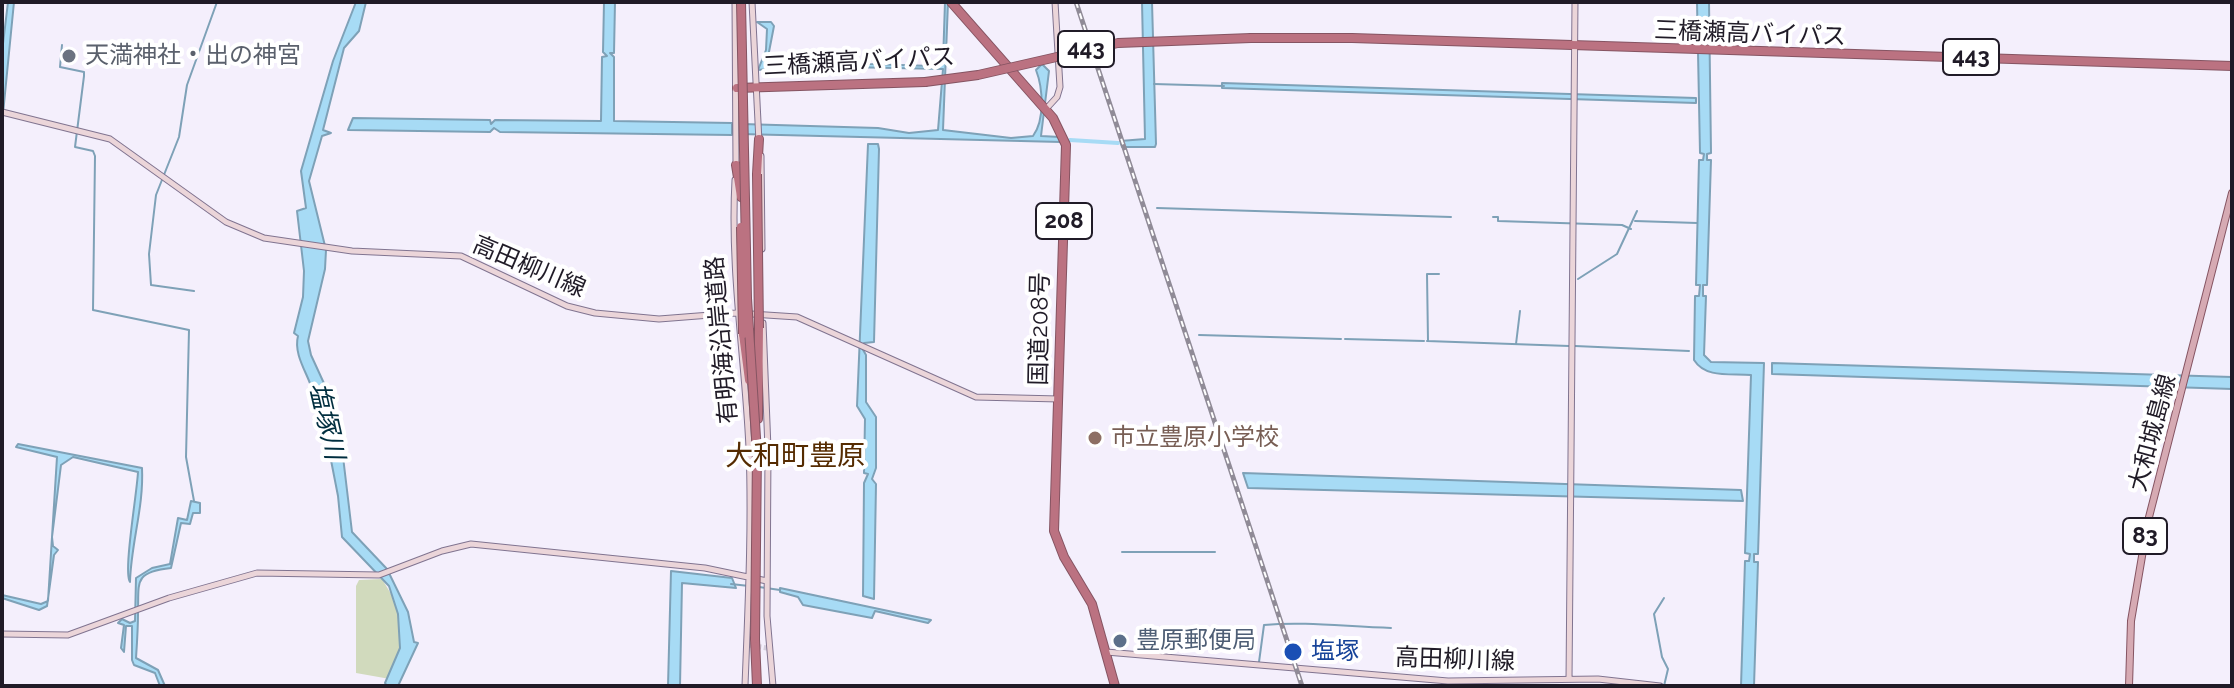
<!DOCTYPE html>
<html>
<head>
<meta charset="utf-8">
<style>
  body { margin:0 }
  #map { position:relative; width:2234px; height:688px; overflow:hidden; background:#f4effc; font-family:Raleway,sans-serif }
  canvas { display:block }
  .frame { position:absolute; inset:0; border:4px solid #201b27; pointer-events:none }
</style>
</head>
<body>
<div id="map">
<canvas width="2234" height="688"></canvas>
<div class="frame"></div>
</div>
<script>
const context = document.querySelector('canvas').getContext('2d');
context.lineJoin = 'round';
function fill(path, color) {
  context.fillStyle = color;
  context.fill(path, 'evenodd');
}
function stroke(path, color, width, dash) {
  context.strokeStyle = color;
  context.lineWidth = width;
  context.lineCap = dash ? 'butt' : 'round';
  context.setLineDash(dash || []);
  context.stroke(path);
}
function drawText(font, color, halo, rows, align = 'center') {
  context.font = font + ' Raleway,"Noto Sans JP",sans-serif';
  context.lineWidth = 8;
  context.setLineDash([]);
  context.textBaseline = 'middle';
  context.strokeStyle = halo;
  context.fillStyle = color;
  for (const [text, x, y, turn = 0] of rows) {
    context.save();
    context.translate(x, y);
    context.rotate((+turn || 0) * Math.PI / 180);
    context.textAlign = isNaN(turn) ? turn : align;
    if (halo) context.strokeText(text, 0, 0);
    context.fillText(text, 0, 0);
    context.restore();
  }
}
const green = new Path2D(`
  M382,579L394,599L406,641L390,679L356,673V586L359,580Z`);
const water = new Path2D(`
  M8,2H14L2,124V52Z
  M356,2H366L359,31L344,48L323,130L331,133L322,136L309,181L326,250L325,269L308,341L311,355L333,403L341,440L352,532L387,569L408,612L414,642L418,643L398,686H387L385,683L400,648L398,614L389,586L342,537L338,496L320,404L313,400C316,383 292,359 298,336L294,333L303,297L304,271L297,211L306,208L301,171L333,61Z
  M604,2H615L614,53H610L614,57V121L732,123V135L500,132L494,128L490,132L348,130L353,118L490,120L491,124L495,120L601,121L602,57L607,56L603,52Z
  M945,2H948L943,130L1011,138L1033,136C1045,120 1043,88 1036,70L1042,64L1049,71L1041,136L1060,137L1061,142L740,134L742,124L878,128L909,133L938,130L943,69L796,66L758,70L766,50L767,29L757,22H771L774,26L768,57L771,62L862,64L866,61L869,64L932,66L943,62Z
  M1142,2H1152L1156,144L1155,147H1122L1120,141L1145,139Z
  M1697,2H1709L1711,153L1707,154V160H1711L1707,285H1703V296H1706L1704,355L1711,362L1764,363L1758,554H1754V562H1758L1754,686H1741L1745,561H1749L1750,554L1745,553L1751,375C1732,373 1706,379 1694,360L1695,296H1699L1700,285H1696L1699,160H1703L1704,154L1700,153Z
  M1222,83L1696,98V103L1222,88Z
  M868,144H878L879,149L874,342L864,343L862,348L866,355V402L876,417V468L872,479L876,484L874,599L863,596L864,483L868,474L864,473L865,419L857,406Z
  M1772,363L2232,377V389L1772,374Z
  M18,444L142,468C144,507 131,543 130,582C123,573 137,493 138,472L73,457L61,465L52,537L53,546L58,550L54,555L47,606L39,610L2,598V595L41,604L48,601L57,457L16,447Z
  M1243,473L1741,490L1743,501L1248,488Z
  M191,501L200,503V513H193L190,524L181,523L171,568C133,572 139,582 138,614C138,629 137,643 136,658L158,670L165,686H160L155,673L134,665L132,660V626H126L124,652L121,648L124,625L118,623L122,619L130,623L135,621L136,578L152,568L170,564L178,518L187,520Z
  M671,571L732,578L736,588L682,583L680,686H668Z
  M780,588L931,620L928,623L875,611L872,618L803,605L798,597L780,592Z`);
const stream = new Path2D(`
  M62,45L60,67L84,72V76L75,147L93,151L95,156L93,310L189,330L186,457L194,501
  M1154,84L1224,86
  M1157,208L1451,217
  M1493,217H1498V221L1622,225L1631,229
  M1635,221L1697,223
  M1578,279L1617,254L1637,211
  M194,291L151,285L149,254L156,195L179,137L187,85L217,2
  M1199,335L1341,339
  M1345,339L1424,341
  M1427,341L1569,346
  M1428,341L1427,274H1439
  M1516,344L1520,311
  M1575,346L1689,351
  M1122,552H1215
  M731,584L749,586
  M759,587L780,590
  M1664,598L1654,614L1662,657L1668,669L1664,686
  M1259,662L1264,625C1305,621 1348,627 1391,628`);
const canal = new Path2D(`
  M1070,140L1118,143`);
const secondaryTunnel = new Path2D(`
  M749,645L767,648`);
const secondary = new Path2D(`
  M735,2L736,166
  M752,2L759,142
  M1046,109L1057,97L1060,87L1055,2
  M2,112L110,139L226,222L264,238L352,251L461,256L567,306L595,313L659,319L736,313L797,317L976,397L1059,399
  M761,156L762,249
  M735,180C730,271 745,358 749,448C752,527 748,607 745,686
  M763,323L768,449L767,616L773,686
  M2,634L68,635L169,598L257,573L379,575L442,551L471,544L705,568L767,581
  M1106,652L1448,681L1598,679L1660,686
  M1569,679L1575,2`);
const primary = new Path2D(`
  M2129,686L2131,621L2148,521L2232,193`);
const highway = new Path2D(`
  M951,2L1053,118L1066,145L1054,531L1064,557L1092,604L1115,686
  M1251,38H1352L2232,66
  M737,88L925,82
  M736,165L741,197
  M757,174L759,139
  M743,334L749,380
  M758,419L759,328
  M755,639L757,686`);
const rail = new Path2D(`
  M1076,2L1302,686`);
const highwayBridge = new Path2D(`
  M741,2L747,298L757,453L755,639
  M925,82L978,75L1118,43L1251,38
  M757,174L759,328
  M741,227L743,334`);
const markers = [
  [69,56,8,"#6b7280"],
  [1095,438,8,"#8d6e63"],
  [1120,641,8,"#5c6f8a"],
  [1293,652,10,"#1a4fb4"]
];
const shields = [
  [1086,49,56],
  [1971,57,56],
  [1064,221,56],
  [2145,536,44]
];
const shieldNames = [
  ["443",1086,49],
  ["443",1971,57],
  ["208",1064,221],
  ["83",2145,536]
];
const streetNames = [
  ["三橋瀬高バイパス",1750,34,2],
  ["三橋瀬高バイパス",859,62,-3],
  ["高田柳川線",529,267,23],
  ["国道208号",1040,329,-89],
  ["有明海沿岸道路",722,340,-95],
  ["大和城島線",2153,433,-75],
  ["高田柳川線",1455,660,2]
];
const worshipNames = [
  ["天満神社・出の神宮",85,56]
];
const educationNames = [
  ["市立豊原小学校",1111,438]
];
const serviceNames = [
  ["豊原郵便局",1136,641]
];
const transitNames = [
  ["塩塚",1311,652]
];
const waterNames = [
  ["塩塚川",326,421,77]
];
const quarterNames = [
  ["大和町豊原",795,457]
];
fill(green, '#d1dabd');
fill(water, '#a7dbf5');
stroke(water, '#7ea1b7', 2);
stroke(stream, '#7ea1b7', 2);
stroke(canal, '#a7dbf5', 4);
stroke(secondaryTunnel, '#d4cfdc', 5, [5, 2.5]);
stroke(secondary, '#807490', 7);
stroke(primary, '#855462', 8);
stroke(highway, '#855462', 10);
stroke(secondary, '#ebd5d9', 5);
stroke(primary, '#d6aab3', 6);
stroke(highway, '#bb7281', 8);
stroke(rail, '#908b97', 5);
stroke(rail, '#fff', 2, [6]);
stroke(highwayBridge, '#855462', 10, []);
stroke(highwayBridge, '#bb7281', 8);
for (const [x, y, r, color] of markers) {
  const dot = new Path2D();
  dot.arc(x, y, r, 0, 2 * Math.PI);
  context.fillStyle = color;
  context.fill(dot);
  stroke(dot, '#fff', 3);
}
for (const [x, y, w] of shields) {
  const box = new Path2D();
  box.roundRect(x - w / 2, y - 18, w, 36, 6);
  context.fillStyle = '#fff';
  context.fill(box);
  stroke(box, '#201b27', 2);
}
drawText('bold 22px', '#201b27', null, shieldNames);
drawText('24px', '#201b27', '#fff', streetNames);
drawText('24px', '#5b616d', '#fff', worshipNames, 'left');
drawText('24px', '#785e54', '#fff', educationNames, 'left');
drawText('24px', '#4e5e75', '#fff', serviceNames, 'left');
drawText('24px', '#164399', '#fff', transitNames, 'left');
drawText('italic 26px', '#002e3f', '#fff', waterNames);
drawText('28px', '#552b01', '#fff', quarterNames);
</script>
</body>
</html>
